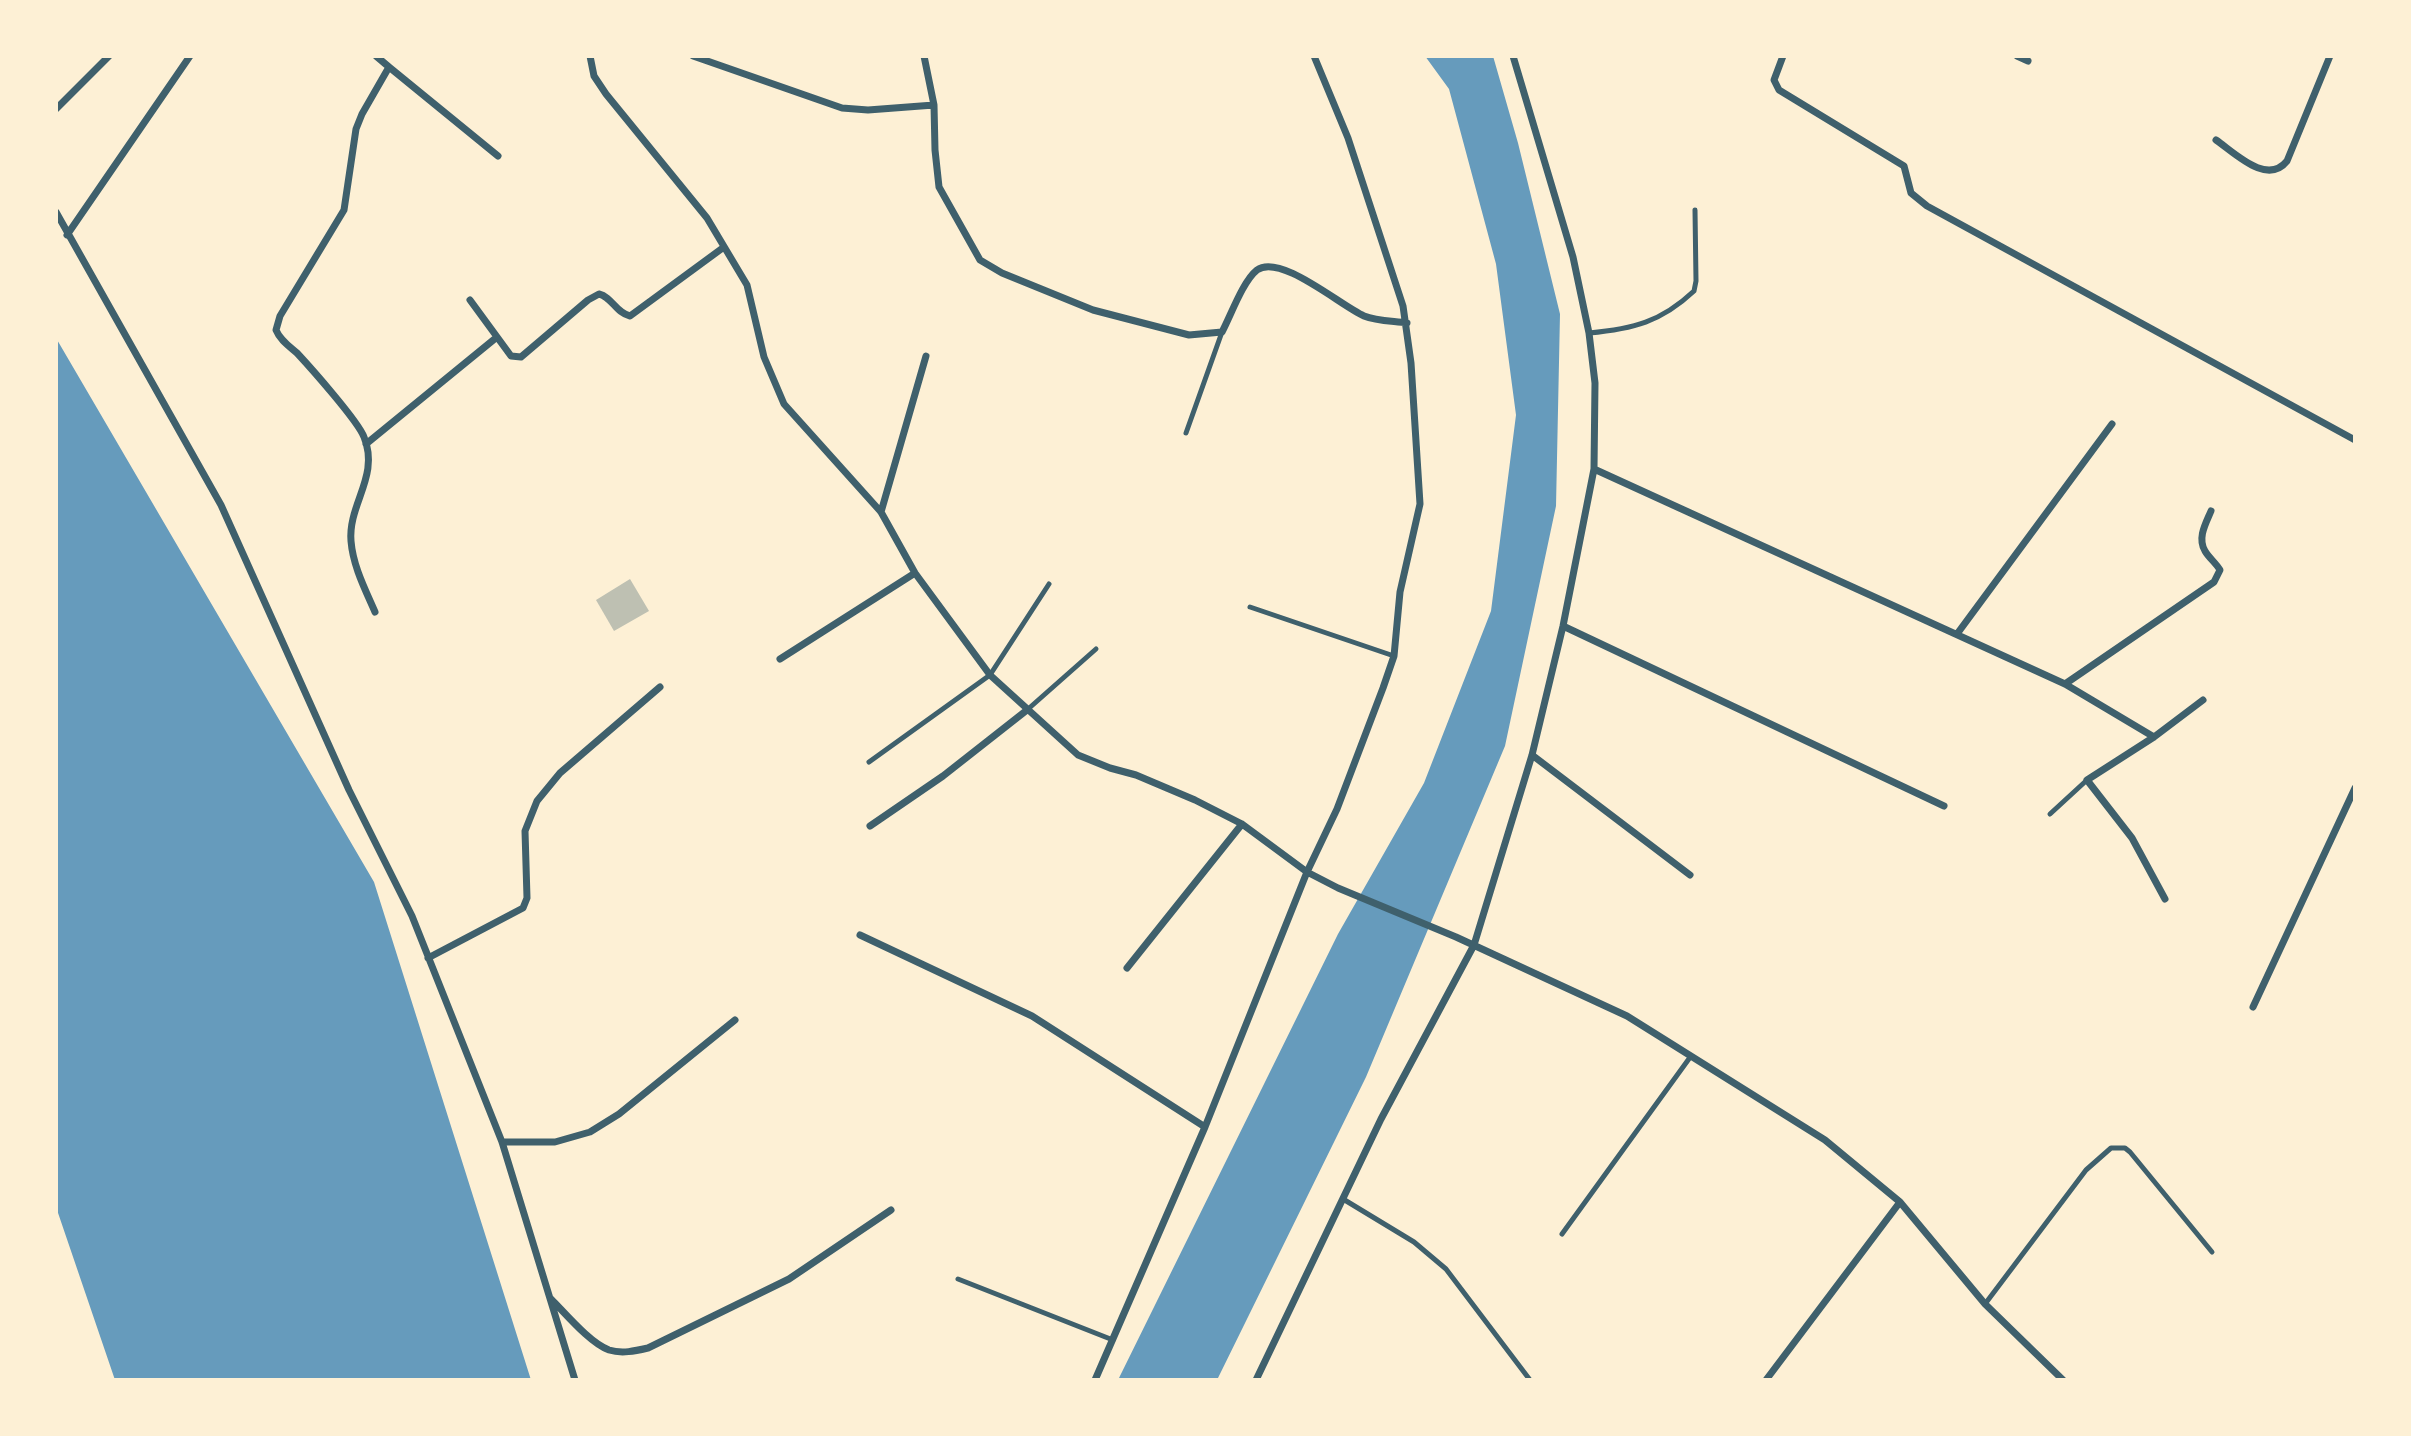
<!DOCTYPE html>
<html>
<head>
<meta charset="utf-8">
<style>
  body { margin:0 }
  #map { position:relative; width:2411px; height:1436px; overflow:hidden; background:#fdf0d5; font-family:Montserrat,sans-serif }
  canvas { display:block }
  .frame { position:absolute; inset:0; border:58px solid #fdf0d5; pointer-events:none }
</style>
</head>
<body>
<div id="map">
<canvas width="2411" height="1436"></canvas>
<div class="frame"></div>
</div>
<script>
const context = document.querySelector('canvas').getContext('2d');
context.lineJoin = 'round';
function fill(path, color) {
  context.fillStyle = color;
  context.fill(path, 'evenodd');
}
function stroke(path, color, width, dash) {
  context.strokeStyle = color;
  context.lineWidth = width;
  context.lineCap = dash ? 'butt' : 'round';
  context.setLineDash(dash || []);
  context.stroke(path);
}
const water = new Path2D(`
  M1425,56H1493L1518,143L1560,314L1556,506L1505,746L1366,1077L1217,1380H1118L1338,934L1424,783L1491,611L1516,415L1496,264L1449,89Z
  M56,338L374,882L531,1380H115L56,1207Z`);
const building = new Path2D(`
  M630,579L649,611L614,631L596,600Z`);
const service = new Path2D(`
  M1589,333C1633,329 1661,322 1694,291L1696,281L1695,210
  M1186,433L1222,332
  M1250,607L1394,656
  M1027,710L1096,649
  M869,762L990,675L1049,584
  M2050,814L2087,780
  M1343,1199L1414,1242L1446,1269L1530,1380
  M1562,1234L1691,1056
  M958,1279L1113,1340
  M1985,1304L2086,1170L2111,1148H2125L2130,1152L2212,1252`);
const minor = new Path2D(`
  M590,56L594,76L606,94L707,218L747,285L764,357L784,404L881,512L915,573L990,675L1078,755L1110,768L1136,775L1195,800L1242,824L1307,872L1338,888L1456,937L1627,1016L1825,1140L1900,1202L1985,1304L2063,1380
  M693,56L842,108L868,110L934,105
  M924,56L934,105L935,150L939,187L980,260L1002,273L1093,310L1189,335L1222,332C1231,315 1243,281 1257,270C1280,253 1341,306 1364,316C1376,321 1393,321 1407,323
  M1783,56L1774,80L1779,90L1904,166L1911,193L1927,206L2355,440
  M2017,56L2028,61
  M389,67L498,156
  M56,109L109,56
  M2216,140C2235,153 2267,186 2287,161L2330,56
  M56,212L221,505L349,790L412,916L502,1142L575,1380
  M67,235L190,56
  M470,300L511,356L521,357L588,300L599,294C612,297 616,313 630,316L724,247
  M366,444L497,337
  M1594,469L2065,684L2154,737
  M881,512L926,356
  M375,612C365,589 353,566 351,541C348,504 380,476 364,437C358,421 310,367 297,353C289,346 280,340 276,330L280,316L344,210L356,129L362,114L389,67L376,56
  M1563,626L1944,806
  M1957,634L2112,424
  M780,659L915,573
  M2065,684L2214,582L2220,570C2216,563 2209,558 2205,551C2197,538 2206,523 2211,511
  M1532,755L1690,875
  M870,826L943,776L1027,710
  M2165,899L2132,838L2087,780L2154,737L2203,700
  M860,935L1032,1016L1205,1127
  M428,958L523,908L527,898L525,831L537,801L560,773L660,687
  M1127,968L1242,824
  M2253,1007L2355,788
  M502,1142H555L590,1132L619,1114L735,1020
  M551,1299C566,1314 590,1343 609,1350C622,1354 635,1351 648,1348L789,1279L891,1210
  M1095,1380L1205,1127L1307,872L1337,809L1383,688L1394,656L1400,592L1420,504L1411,363L1403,306L1348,138L1314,56
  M1256,1380L1381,1119L1474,945L1532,755L1563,626L1594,469L1595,383L1589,333L1573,257L1513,56
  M1766,1380L1900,1202`);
fill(water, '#669bbc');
fill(building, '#bec0b2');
stroke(service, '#3f606c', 5);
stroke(minor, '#3f606c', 7);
</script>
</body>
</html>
